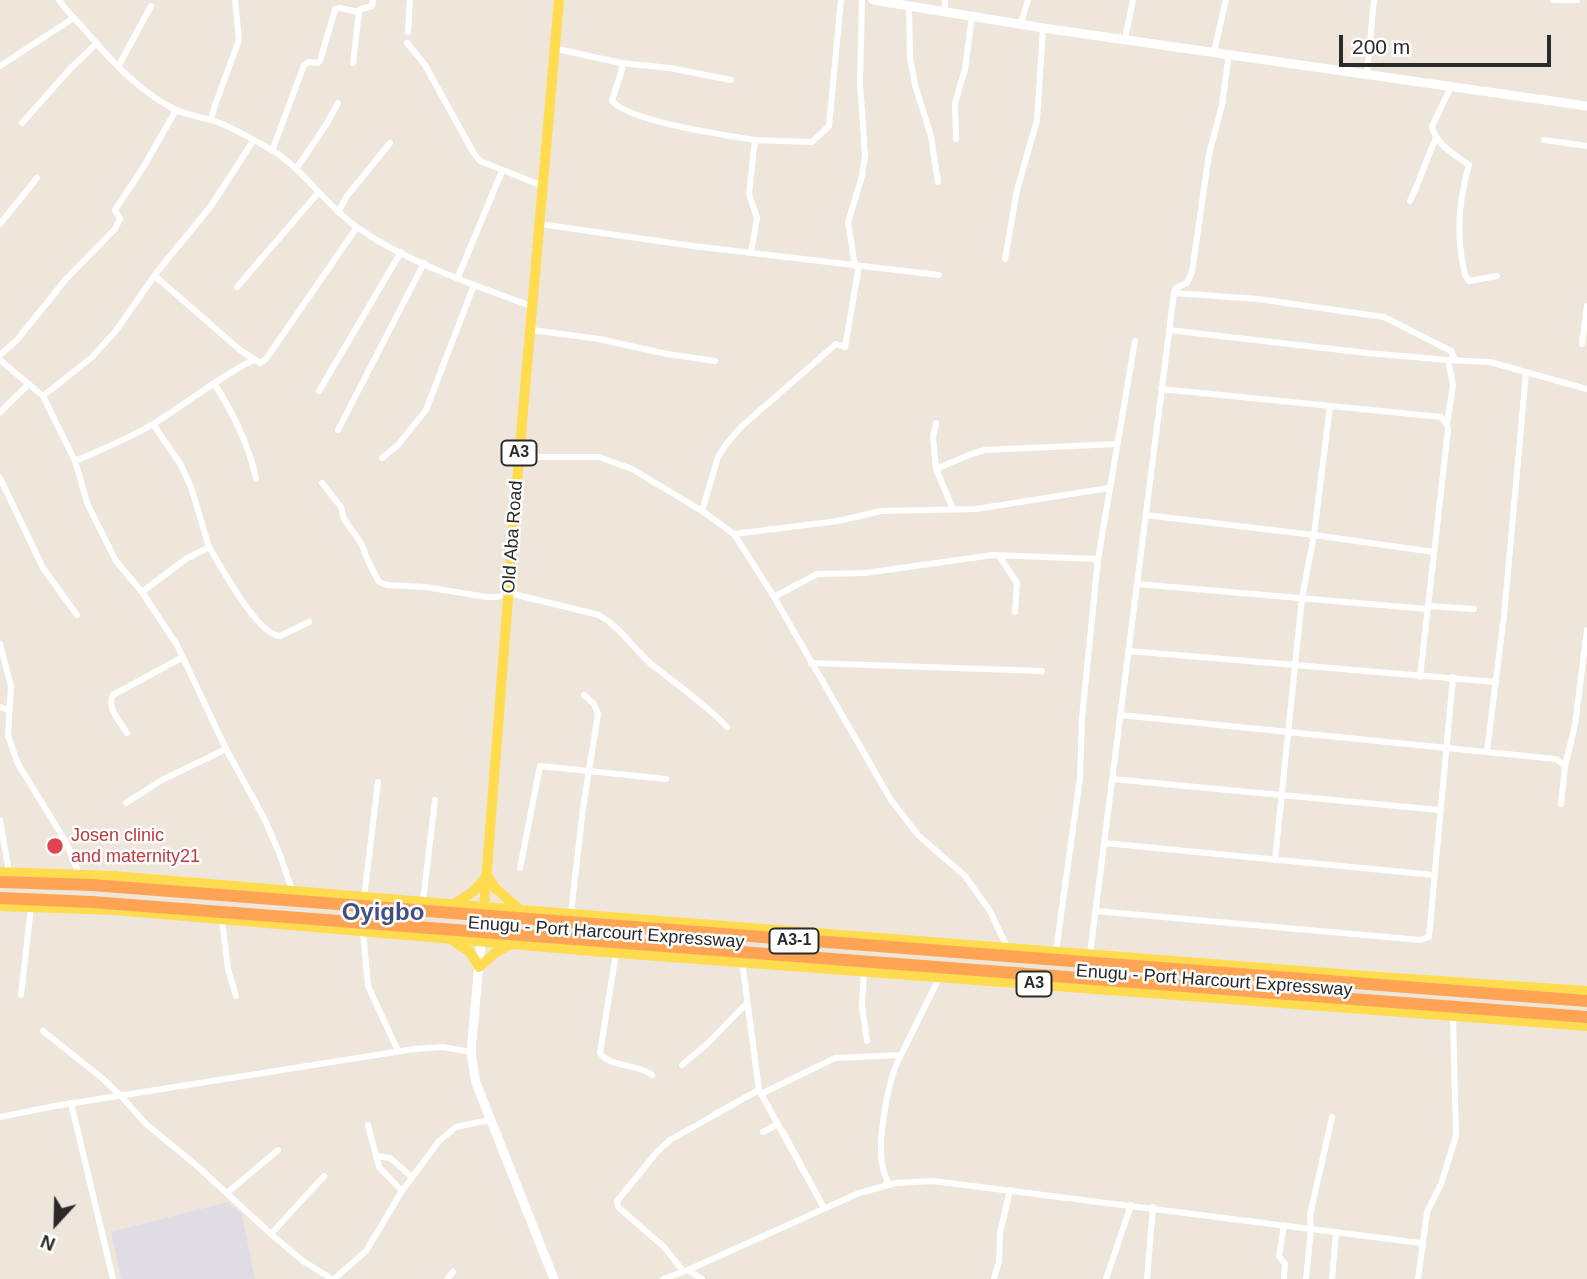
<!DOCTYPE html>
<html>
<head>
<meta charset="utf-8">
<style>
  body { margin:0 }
  #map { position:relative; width:1587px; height:1279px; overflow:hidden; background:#eee6db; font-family:Arial,sans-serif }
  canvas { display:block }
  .north { position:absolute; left:21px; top:1188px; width:70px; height:70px; -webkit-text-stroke:5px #fff; paint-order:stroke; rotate:202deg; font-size:19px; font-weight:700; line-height:28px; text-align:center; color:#2a2a2a }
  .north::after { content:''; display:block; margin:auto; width:24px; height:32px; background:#2a2a2a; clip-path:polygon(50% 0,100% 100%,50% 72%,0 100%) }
  .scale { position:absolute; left:1339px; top:35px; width:212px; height:32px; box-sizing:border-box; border:4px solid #2a2a2a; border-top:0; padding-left:9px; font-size:21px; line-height:24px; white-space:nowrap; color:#2a2a2a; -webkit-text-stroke:5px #fff; paint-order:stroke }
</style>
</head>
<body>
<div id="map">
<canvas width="1587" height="1279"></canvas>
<div class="north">N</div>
<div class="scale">200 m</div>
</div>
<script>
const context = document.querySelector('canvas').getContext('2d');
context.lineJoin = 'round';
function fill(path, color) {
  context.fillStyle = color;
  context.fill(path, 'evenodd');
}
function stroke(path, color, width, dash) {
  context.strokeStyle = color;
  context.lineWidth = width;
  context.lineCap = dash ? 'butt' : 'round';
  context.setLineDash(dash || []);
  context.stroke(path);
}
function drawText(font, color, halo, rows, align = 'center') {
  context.font = font + ' Arial,sans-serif';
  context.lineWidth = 5;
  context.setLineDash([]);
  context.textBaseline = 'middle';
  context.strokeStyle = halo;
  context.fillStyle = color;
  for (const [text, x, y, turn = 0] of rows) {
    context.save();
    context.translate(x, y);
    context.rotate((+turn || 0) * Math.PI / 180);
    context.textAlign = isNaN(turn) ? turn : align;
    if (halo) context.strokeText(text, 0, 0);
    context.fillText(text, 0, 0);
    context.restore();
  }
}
const industrial = new Path2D(`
  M228,1202L242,1215L255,1279H121L111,1232Z`);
const street = new Path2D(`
  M59,0C68,14 80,23 90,36C114,64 141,92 174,109C186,115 201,117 215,121C234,128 254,140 272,150C304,170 324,203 354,225C401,260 478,287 534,307
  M945,0V11
  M1553,0H1577
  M909,6L910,57L915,85L931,136L938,182
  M1021,23L1028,0
  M408,32L410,0
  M1125,39L1133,0
  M407,43L425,65L473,152L480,161L543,186
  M557,49L621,63L622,69L612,101C631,122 724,135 755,140
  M1214,51L1226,0
  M353,63L359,12
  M621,63L670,68L731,80
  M119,65L151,6
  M0,66L72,19
  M1367,74L1374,0
  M1451,87L1432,126C1435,144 1455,155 1469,165C1458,204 1456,236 1465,275L1469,281L1497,276
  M211,120L214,108L239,40L235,0
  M22,123L70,69L96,44
  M956,139L955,103L965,69L972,16
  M1544,140L1587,146
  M272,151L304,65L309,62L318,63L320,61L335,9L340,8L359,12L361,9L372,6L373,0
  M296,169L326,125L338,103
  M1410,201C1420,181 1426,159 1436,138
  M338,212L347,196L390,143
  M0,224L37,178
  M540,224L693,246L939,275
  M751,253L757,218L749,194L755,140L812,142L829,126L841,0
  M1005,259L1017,190L1037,120L1043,28
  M855,266L848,222L862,176L865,155L860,83L862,0
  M155,276L240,350L260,363L266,359L357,227
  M458,277L502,171
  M237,287L318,193
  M1174,293L1258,299L1384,317L1451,351L1455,360
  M532,330L599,339L667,354L715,361
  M1169,330L1367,353L1448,360
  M1582,344L1587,306
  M0,355L17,340L66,279L115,229L120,219L115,210L144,166L176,110
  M0,360L43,396L75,461L88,505L116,561L142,592L177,645L226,749L265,820L280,855L292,890
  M214,383C234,414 248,443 256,478
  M1161,389L1441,417L1447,425L1448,430L1420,677
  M319,391L401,252
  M43,396L91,358L115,332L157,272L211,206L253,141
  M0,412L29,384
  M1447,424L1453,385L1448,360L1490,362L1587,389
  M338,430L424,263
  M519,457H599L632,469L702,511L734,534L774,597L891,800L918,835L965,876L990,911L1007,947
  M382,458L398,445L426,410L474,285
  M75,461C101,450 128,439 153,424C187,403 218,378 253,360
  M936,469L933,437L936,423
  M0,478L43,568L77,615
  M322,483L341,507L344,519L361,543L368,561L379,582L387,585L425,587L487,597H498L509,593L599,615C620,627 633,648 651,664C677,685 704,703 727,727
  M953,509L936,469L971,454L985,450L1117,444
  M702,511L718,457L727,443L742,426L836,344L845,347L859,266
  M1146,515L1314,535L1434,552
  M734,534L838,521L881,511L976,509L1109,488
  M209,547C221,566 257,635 280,636L309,622
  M999,556L1017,583L1015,612
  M1137,584L1427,609
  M142,592L186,559L209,547L191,487L181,465L153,424
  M774,597L817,574L865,573L993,555L1098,559
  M1428,606L1474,609
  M0,644L11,686L8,736L18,764L66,842L79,874
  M1129,651L1496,682
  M811,663L1042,671
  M0,707L10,711
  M1120,715L1556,759L1565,766L1561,804
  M127,733C120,722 106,707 113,695L183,657
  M1487,751L1504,616L1526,372
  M1565,766L1575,725L1587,630
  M1112,779L1439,810
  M126,803L162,780L226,749
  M0,820L9,872
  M1104,843L1434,875
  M1275,860L1302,598L1314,535L1330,406
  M520,868L540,766L666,779
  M364,898L378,782
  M423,901L435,800
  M1096,911L1420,940L1429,937L1453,677
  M571,913L583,808L598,714L594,704L584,695
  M222,920L228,969L236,996
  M363,932L368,986L398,1051
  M1056,951L1080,778L1082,718L1098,559L1135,341
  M616,953L600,1053C609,1067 638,1064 652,1075
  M1090,954L1174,293L1176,288L1187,283L1192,272L1209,154L1222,105L1229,53
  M742,961L759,1090L824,1208L783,1132
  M864,971L862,1006L867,1041
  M21,995L31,907
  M43,1031L102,1078L121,1096L146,1124L196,1165L271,1234L303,1261L332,1279
  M682,1065L707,1044L747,1003
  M763,1093L835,1058L901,1055L940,976
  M71,1103L113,1279
  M0,1117L55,1106L414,1049L443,1047L471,1052
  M368,1125L379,1167L402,1191
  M763,1132L778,1124
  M376,1156L390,1158L412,1177
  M888,1184C886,1177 883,1170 882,1163C878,1138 888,1077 901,1055
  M227,1193L278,1150
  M1284,1225L1279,1256L1285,1264L1284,1279
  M271,1234L324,1176
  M688,1270L702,1279
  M683,1271L664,1247L618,1207L617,1201L657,1152L670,1140L759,1090L715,1114
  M334,1279L366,1251L402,1191L439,1141L456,1127L489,1120
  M447,1279L453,1272
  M663,1279L688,1270L859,1193L896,1183L933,1181L1421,1243
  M994,1279L999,1261L1000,1233L1010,1190
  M1106,1279L1131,1205
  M1147,1279L1153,1207
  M1306,1279L1311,1229L1310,1215L1332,1117
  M1332,1279L1336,1232
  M1418,1279L1427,1212L1441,1184L1456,1136L1453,1017`);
const secondary = new Path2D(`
  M873,0L1043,28L1587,106
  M481,942L471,1052L476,1083L554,1279`);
const primary = new Path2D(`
  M0,872L114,876L521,910L1366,976L1587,991
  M487,875L495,888L519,909
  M453,905L474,891L485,878
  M0,906L115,910L604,952L1587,1026
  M484,907L519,457L559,0
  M455,942L470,952L479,967L495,953L511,944`);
const highway = new Path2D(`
  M0,882L92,885L1587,1001
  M0,898L92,902L1587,1017`);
const markers = [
  [55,846,9,"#e0444e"]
];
const shields = [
  [519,453,35],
  [794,941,49],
  [1034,984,35]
];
const shieldNames = [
  ["A3",519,453],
  ["A3-1",794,941],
  ["A3",1034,984]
];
const streetNames = [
  ["Old Aba Road",513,537,-86],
  ["Enugu - Port Harcourt Expressway",606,933,4],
  ["Enugu - Port Harcourt Expressway",1214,981,4]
];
const healthNames = [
  ["Josen clinic",71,836],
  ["and maternity21",71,857]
];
const districtNames = [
  ["Oyigbo",383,913]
];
fill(industrial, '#dfdce6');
stroke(street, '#fff', 6);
stroke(secondary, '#fff', 9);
stroke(primary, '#ffdb4f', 10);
stroke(highway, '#ffa455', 12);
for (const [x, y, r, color] of markers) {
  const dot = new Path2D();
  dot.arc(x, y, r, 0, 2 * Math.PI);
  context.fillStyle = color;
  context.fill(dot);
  stroke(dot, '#fff', 2.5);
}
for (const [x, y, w] of shields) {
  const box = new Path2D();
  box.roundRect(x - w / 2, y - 12.5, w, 25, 5);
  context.fillStyle = '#fff';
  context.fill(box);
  stroke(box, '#2a2a2a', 2);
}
drawText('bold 16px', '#2a2a2a', null, shieldNames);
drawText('18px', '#2a2a2a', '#fff', streetNames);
drawText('18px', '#be3a42', '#fff', healthNames, 'left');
drawText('bold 24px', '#454e80', '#fff', districtNames);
</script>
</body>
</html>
